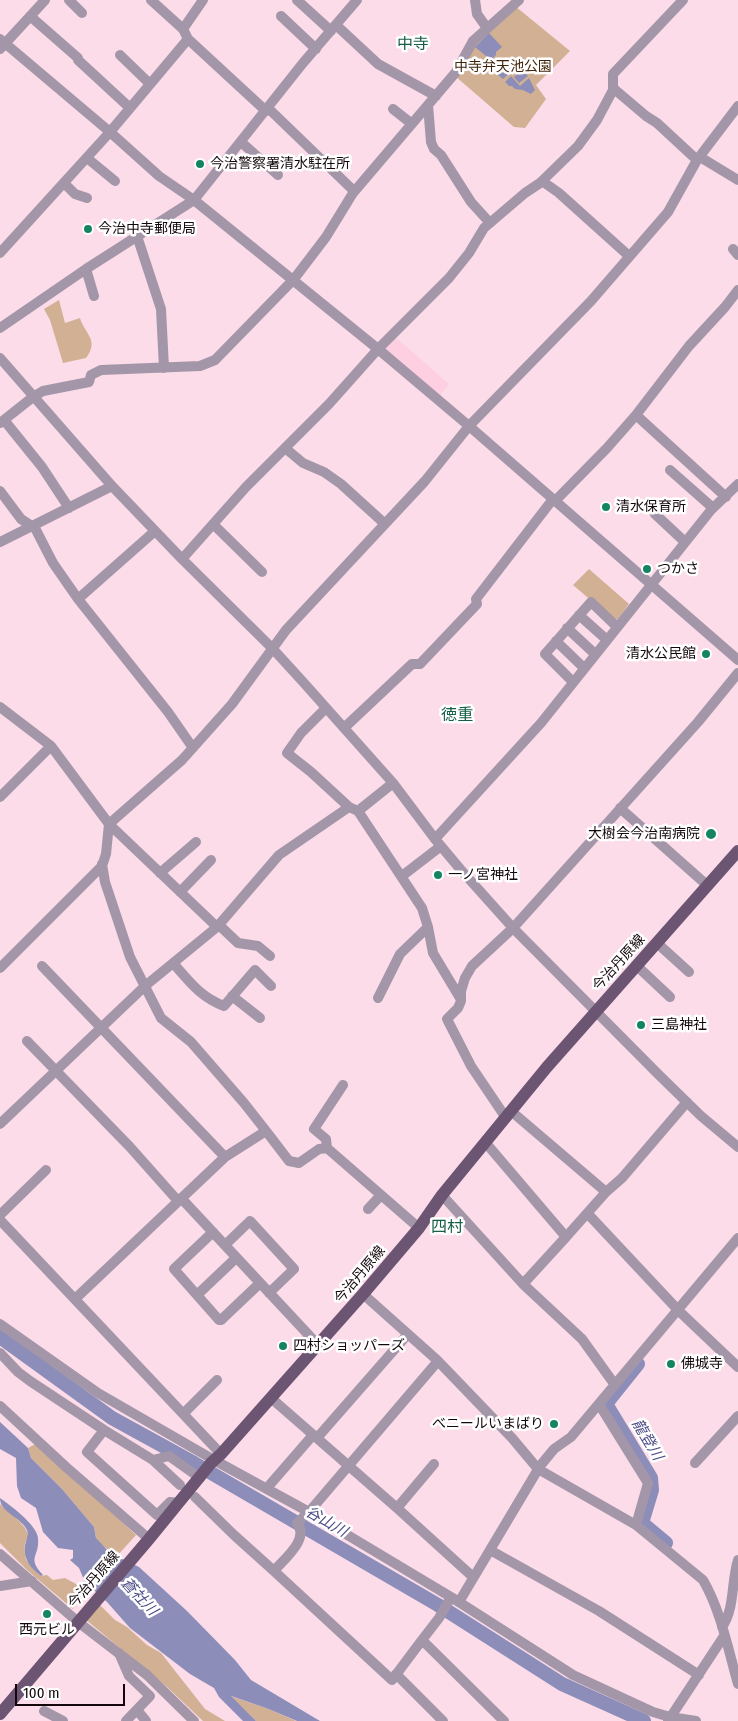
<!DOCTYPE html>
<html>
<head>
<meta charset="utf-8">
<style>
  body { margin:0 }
  #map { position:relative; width:738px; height:1721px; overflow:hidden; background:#fbdce8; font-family:"Fira Sans Condensed",sans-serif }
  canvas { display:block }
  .scale { position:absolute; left:15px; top:1684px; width:110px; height:22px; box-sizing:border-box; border:2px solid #13070c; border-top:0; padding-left:6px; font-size:15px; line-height:18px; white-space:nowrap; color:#13070c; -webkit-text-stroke:4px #fff; paint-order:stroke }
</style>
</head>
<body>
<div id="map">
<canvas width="738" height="1721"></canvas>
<div class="scale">100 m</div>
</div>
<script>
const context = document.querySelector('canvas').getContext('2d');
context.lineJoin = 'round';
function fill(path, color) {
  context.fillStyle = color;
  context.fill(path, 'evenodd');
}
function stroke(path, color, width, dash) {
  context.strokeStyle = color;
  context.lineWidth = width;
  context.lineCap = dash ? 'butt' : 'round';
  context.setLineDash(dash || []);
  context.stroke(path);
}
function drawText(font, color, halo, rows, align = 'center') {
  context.font = font + ' "Fira Sans Condensed","Noto Sans JP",sans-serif';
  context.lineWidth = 5;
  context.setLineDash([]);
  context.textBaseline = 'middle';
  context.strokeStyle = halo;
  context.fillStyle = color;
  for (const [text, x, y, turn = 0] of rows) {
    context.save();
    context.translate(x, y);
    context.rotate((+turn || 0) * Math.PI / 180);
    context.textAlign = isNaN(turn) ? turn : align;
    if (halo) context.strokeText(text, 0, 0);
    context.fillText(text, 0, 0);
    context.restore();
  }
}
const built = new Path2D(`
  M394,336L449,384L439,397L382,349Z`);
const green = new Path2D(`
  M515,6L570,51L536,85L546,99L525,128L514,127L455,76L474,42Z
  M59,300L65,323L80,318C84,333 100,340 86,358L63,363L50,320L44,309Z
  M589,569L629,604L618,619L614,620L573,585Z
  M37,1443L136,1535L117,1556L114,1557L106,1548L97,1543L94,1527L62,1489L31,1458L28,1448Z
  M0,1504C7,1512 29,1525 28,1537C27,1542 26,1539 25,1544C24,1550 25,1555 26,1560L41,1576L47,1575L53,1580L65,1578L76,1584L84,1595L73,1609L28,1571L0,1543Z
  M99,1604L115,1620L127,1627L147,1645L161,1653L205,1709L225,1721H203L167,1687L85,1619Z
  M230,1696L266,1708L296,1721H256Z`);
const water = new Path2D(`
  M489,33L502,47L496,52V55L491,60L475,47Z
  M496,59L500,61L496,64L499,68L503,65L502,63L504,62L507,64L510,60L517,68L518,67L528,76L519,83L514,77L517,74L513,70L503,79L492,70Z
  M511,76L520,86L529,78L535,90L531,94L523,90L515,89L512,86H509L505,82Z
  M0,1422L28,1448L31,1458L62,1489L94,1527L96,1538L110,1553L139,1567L187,1611L235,1660L251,1680L320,1721H297L266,1708L231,1696L256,1721H243L219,1697L214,1688L190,1674L130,1628L107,1602L85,1582L79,1568L70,1560L73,1558V1550L58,1548L43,1532L36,1508L21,1498L17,1486L16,1458L0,1449Z
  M0,1498C10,1505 37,1525 38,1538C40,1557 26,1557 43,1575L41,1576C31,1568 23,1560 25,1546C26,1540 29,1536 27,1530C21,1517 0,1513 0,1498Z`);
const river = new Path2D(`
  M0,1337L112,1418L194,1463L438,1605L562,1684L644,1721
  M638,1364L606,1404L651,1478L652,1490L642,1523L666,1543`);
const minor = new Path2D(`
  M69,0L82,13
  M151,0L183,29L188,39L266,111
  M297,0L331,31
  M475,0L477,14L487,28
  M30,16L78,58V60L130,108
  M281,16L316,49
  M336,25L378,64L436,96
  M183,29L203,0
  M0,39L110,132L159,176L194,200L378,349L469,426L738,660
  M0,49L45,0
  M120,55L150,84
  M613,88L646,116L657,123L697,160
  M428,105L431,142L434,149L441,155L471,202L490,223
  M268,108L354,191
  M393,109L412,124
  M241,142L278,175
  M700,157L738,180
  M87,158L115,181
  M542,181L559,193L629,256
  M64,183L75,194L87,198
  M137,236L161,309L164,368
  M733,249L738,255
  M0,253L110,132L188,39
  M86,269L94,296
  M0,328L86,269L194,200L303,63L357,0
  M0,358L112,486L182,559L273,649L304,683L393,783L435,839L461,870L513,928L659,1075L701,1116L738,1147
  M636,415L726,497
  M4,420L42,467L69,508
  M0,423L33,397L43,391L89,382L91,375L101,370L200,366L215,360L294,279L326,237L353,193L456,72L473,41L519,0
  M285,448L303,463L324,472L341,484L385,524
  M670,470L713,508
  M0,491L21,519L33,527
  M556,500L607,448L636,415L689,346L725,307L738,290
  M655,514L685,542
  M213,524L262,572
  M34,526L53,563L78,599L168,712L193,748
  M0,542L112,486
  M182,559L246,487L329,404L378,349L449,278L469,253L484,228L525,193L540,183L578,146L597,120L613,90V74L683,0
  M78,599L155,531
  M579,615L607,640
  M567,628L595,654
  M556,641L584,668
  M573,682L545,654L591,602L617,627
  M0,707L51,746L109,824L217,927
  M326,708L301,733L287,753L311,772L349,807
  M344,728L412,664H420L477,604L476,599L553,499
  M0,797L51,746
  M620,808L708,886
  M358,811L422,908L428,927L400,954L378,998
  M435,839L541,723L711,510L738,484
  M102,864L105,882L130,957L161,1018L191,1042L244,1103L266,1131
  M160,873L196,842
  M402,876L441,846
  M180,892L211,860
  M219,925L238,943L258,946L270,956
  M428,927L433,953L460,998
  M657,943L689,972
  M173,963C189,981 200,997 224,1006L255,970L271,986
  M42,966L225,1157
  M637,966L670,997
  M0,968L102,866L106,854L109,824L182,760L232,704L286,630L425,481L469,426L591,301L668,212L697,160L738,106
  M232,996L260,1018
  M27,1041L130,1147L178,1201
  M506,1118L471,1066L447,1019L458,1008L461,1001V991L465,978L472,966L513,928L698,722L738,673
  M0,1124L145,986L217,927L279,855L349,807L358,811L393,783
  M485,1142L566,1237L606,1192L511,1111
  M327,1148L326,1139L314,1129L343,1085
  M606,1192L622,1178L687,1102
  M442,1195L523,1284L582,1339L615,1385
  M181,1198L318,1345
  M368,1209L381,1195
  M588,1214L678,1310L738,1367
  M0,1215L46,1170
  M0,1220L221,1454
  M213,1232L174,1269L219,1320H221L260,1283
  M225,1245L250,1221L294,1269L269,1293
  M523,1284L566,1237
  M363,1294L437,1360L512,1438L538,1469L636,1525
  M197,1295L236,1258
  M75,1299L225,1157L266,1131L289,1161L299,1163L319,1149L327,1148L419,1228
  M0,1324L98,1393L214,1460L309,1512L451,1597L573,1675L653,1712L670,1717L696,1721
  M0,1353L18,1372L30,1381L104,1430
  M271,1398L397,1508L473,1577
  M599,1404L648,1483L636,1525L703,1580C721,1611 728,1649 738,1684
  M0,1406L66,1467L149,1539
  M184,1413L217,1380
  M317,1438L408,1334
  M153,1460L169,1456L200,1478
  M695,1463L738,1416
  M267,1488L313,1435
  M195,1497L234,1535L274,1571
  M179,1503L170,1502L157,1515L87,1452L104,1430L153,1460L180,1485
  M397,1508L434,1464
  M490,1550L599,1611L699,1675
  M0,1554L78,1622L147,1675L194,1721
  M0,1586L32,1581
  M451,1597L439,1618L422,1640L504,1721
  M459,1602L540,1466L554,1449L571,1437L738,1238
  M722,1627C735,1609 731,1582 738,1560
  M422,1640L392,1680L274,1571C284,1559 310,1539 297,1523L309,1512L438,1361
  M119,1653L129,1676L150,1696L126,1721
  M396,1674L443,1721
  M137,1710L146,1721
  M44,1711L63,1721
  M668,1721L724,1636`);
const major = new Path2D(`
  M0,1714L149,1539L211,1463L221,1454L363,1294L419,1228L442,1195L547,1067L738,851`);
const markers = [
  [200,164,5,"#158461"],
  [88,229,5,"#158461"],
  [606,507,5,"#158461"],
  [647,569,5,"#158461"],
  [706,654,5,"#158461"],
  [711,834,6,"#158461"],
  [438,875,5,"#158461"],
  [641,1025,5,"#158461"],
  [283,1346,5,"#158461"],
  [671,1364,5,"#158461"],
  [554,1424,5,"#158461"],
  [47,1614,5,"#158461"]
];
const parkNames = [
  ["中寺弁天池公園",503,67]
];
const poiNames = [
  ["今治警察署清水駐在所",210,164],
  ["今治中寺郵便局",98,229],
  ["清水保育所",616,507],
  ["つかさ",657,569],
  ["清水公民館",696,654,"right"],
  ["大樹会今治南病院",700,834,"right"],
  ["一ノ宮神社",448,875],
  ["三島神社",651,1025],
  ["四村ショッパーズ",293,1346],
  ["佛城寺",681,1364],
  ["べニールいまばり",544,1424,"right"],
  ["西元ビル",47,1630,"center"]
];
const streetNames = [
  ["今治丹原線",619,963,-48],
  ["今治丹原線",360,1275,-50],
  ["今治丹原線",94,1580,-49]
];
const waterNames = [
  ["龍登川",647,1440,59],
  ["谷山川",326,1522,30],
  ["蒼社川",139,1597,47]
];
const quarterNames = [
  ["中寺",413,45],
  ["徳重",457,716],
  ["四村",447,1228]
];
fill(built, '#fdcfe1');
fill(green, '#d2b094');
fill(water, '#8c8db9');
stroke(river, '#8c8db9', 14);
stroke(minor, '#a396a8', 10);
stroke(major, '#6c5573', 12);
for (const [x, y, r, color] of markers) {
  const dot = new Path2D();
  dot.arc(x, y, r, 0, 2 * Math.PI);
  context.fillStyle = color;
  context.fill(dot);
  stroke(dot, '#fff', 2);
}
drawText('14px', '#42260c', '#fff', parkNames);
drawText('14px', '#13070c', '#fff', poiNames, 'left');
drawText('14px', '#13070c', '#fff', streetNames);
drawText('italic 15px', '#4d4c86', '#fff', waterNames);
drawText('16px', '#175e46', '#fff', quarterNames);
</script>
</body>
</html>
